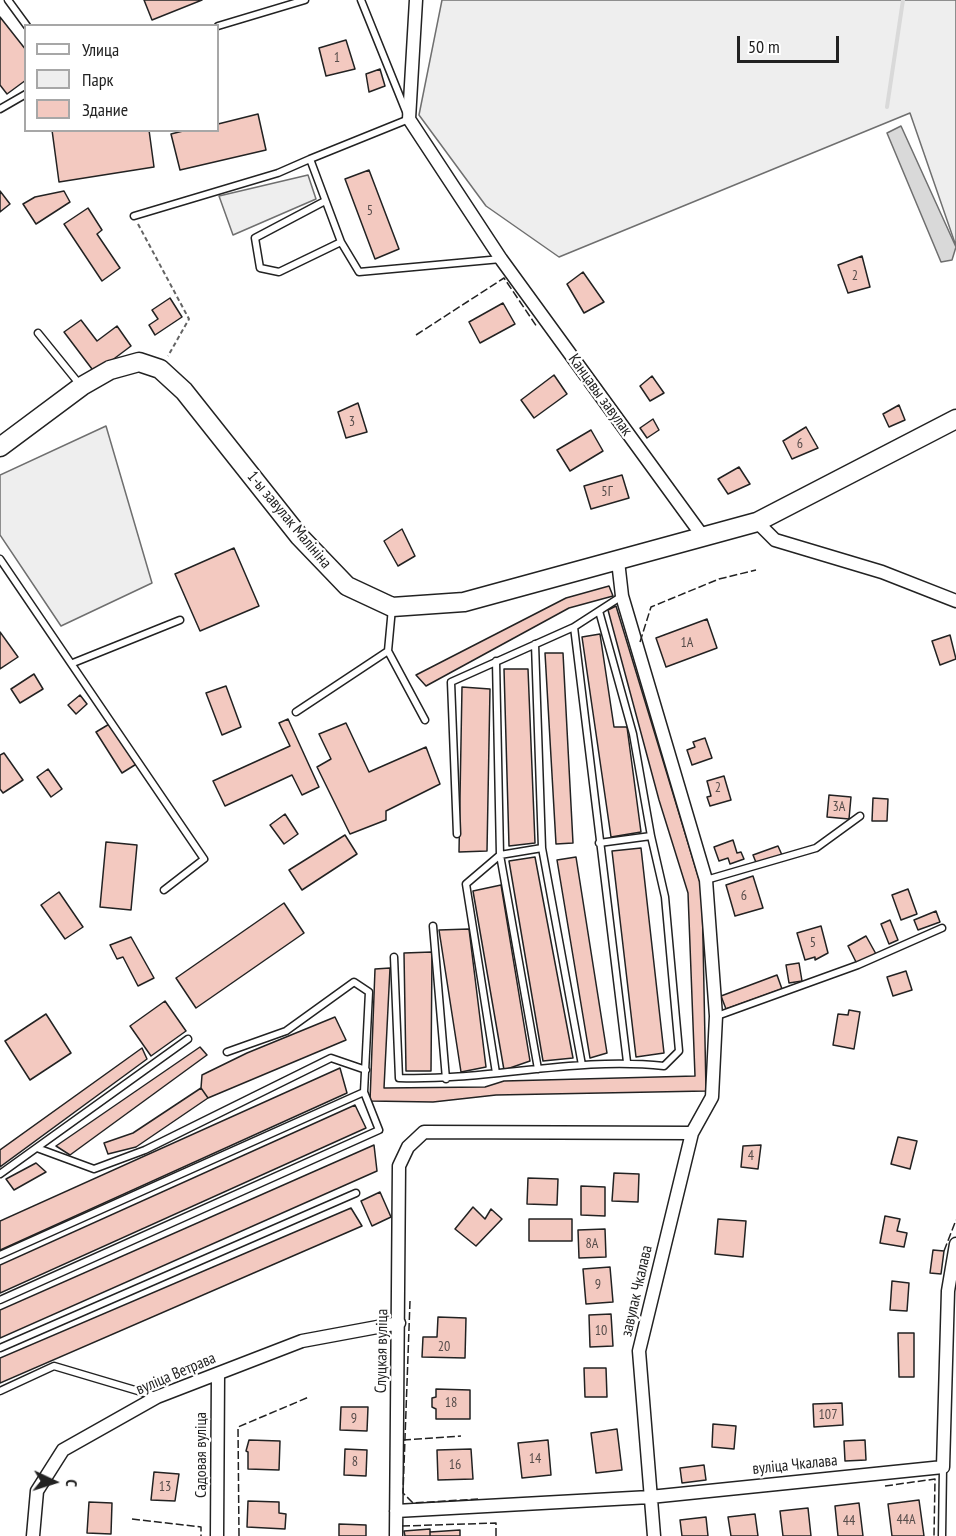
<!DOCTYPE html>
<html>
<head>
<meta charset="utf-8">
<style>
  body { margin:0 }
  #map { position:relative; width:956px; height:1536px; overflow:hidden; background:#fff; font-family:"PT Sans Narrow",sans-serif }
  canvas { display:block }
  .legend { position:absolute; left:24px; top:24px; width:195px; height:108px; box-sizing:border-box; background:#fff; border:2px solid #a7a7a7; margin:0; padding:8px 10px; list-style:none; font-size:18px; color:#222 }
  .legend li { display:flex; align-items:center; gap:12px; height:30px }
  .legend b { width:30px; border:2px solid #a7a7a7 }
  .north { position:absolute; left:24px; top:1452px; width:60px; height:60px; -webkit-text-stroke:4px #fff; paint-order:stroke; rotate:94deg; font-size:16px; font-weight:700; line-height:24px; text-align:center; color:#222 }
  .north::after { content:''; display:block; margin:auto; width:21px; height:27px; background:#222; clip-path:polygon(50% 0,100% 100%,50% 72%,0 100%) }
  .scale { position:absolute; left:737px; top:36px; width:102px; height:27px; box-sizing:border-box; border:3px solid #222; border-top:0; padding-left:8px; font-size:18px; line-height:21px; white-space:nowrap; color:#222; -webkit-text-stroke:4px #fff; paint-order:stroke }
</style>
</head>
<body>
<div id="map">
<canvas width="956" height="1536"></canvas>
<ul class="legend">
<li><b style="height:8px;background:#fff"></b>Улица</li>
<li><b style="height:16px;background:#eee"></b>Парк</li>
<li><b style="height:16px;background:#f3c9c0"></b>Здание</li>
</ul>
<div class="north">С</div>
<div class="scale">50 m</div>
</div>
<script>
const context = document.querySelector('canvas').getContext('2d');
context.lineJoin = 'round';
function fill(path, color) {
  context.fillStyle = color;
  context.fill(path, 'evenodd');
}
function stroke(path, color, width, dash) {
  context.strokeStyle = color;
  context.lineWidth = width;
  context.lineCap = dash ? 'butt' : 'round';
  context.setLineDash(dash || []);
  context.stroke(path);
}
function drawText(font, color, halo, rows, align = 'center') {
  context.font = font + ' "PT Sans Narrow",sans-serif';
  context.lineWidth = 4.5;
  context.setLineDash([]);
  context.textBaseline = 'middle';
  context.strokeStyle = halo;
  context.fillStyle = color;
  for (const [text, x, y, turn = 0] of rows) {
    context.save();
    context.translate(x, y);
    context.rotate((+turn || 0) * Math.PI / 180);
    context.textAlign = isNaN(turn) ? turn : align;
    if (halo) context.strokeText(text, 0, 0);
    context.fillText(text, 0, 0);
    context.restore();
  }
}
const green = new Path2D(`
  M442,0H956V246L910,113L559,257L486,206L419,115Z
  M308,175L316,199L233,235L219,196Z
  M106,426L152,583L61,626L0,535V475Z`);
const water = new Path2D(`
  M901,126L956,247L952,260L941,262L887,133Z`);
const stream = new Path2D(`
  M887,107L903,0`);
const building = new Path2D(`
  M144,0H202L152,20Z
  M0,17L26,50V80L7,94L0,85Z
  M346,40L355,69L326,76L319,48Z
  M380,69L385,86L369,92L366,74Z
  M258,114L266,150L180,170L171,134L187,130H218V124Z
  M52,130H149L154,167L59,182Z
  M369,170L399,249L375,259L345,179Z
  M0,191L10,204L0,212Z
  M64,191L70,202L36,224L23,204L35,197Z
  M88,208L102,230L97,234L120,268L102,281L64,224Z
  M862,256L870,287L848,293L838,265Z
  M583,272L604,302L584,313L567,284Z
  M170,298L182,317L155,335L149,325L158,319L152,310Z
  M503,303L515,324L480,343L469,322Z
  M81,320L97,341L117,326L131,346L95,373L64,332Z
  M554,375L567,394L534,418L521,400Z
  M652,376L664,393L650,401L640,386Z
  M358,403L367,432L346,438L338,412Z
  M899,405L905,420L889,427L883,414Z
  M653,419L659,430L647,438L640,428Z
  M806,427L818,448L792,459L783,441Z
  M591,430L603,451L570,471L557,450Z
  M739,467L750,484L728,494L718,479Z
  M622,475L629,498L591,509L584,486Z
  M402,529L415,556L398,566L384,541Z
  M234,548L259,606L200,631L175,574Z
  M609,586L613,596L569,608L426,686L416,675L566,598Z
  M616,606L702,889L706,1091L496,1095L433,1102L370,1101L375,969L390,968L384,1088L485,1087L504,1081L695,1076L688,893L659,800L608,610Z
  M707,619L717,648L666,667L656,638Z
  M0,632L18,657L0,669Z
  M600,634L614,727H627L641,832L611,837L582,637Z
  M950,635L956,659L940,665L932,641Z
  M545,653H563L573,843L556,844Z
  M504,669H528L535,843L509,846Z
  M34,674L43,689L20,703L11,689Z
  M226,686L241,727L222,735L206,693Z
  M462,687L490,689L487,851L459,852Z
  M80,695L87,704L76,714L68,705Z
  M288,719L319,787L302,795L292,775L225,806L213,781L290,746L279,723Z
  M111,723L138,763L122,773L96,732Z
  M346,723L369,772L426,747L440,784L386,811V820L350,834L317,767L331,759L319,734Z
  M705,738L712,758L692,765L687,750L695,747L693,742Z
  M4,753L23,780L3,793L0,789V755Z
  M48,769L62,789L51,797L37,777Z
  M724,776L731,800L710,806L707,797L711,796L707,781Z
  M829,795L851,797L849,819L827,817Z
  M873,798L888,799L887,821H872Z
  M285,814L298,834L284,844L270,825Z
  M345,835L357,854L302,890L289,870Z
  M733,840L737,853L741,852L744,859L730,864L728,858L719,861L714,847Z
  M106,842L137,845L131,910L100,907Z
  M778,846L782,855L757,865L753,855Z
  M641,848L664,1053L636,1057L612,851Z
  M535,857L573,1058L543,1061L509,861Z
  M576,857L607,1053L590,1058L557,860Z
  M753,876L763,908L735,916L726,885Z
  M501,885L530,1061L504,1070L473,891Z
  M908,889L917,914L901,920L892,895Z
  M59,892L83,927L65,939L41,905Z
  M284,903L304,933L196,1008L176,978Z
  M936,911L940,922L918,930L914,920Z
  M890,920L898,940L889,944L881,924Z
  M821,926L828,953L815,960V957L805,960L797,933Z
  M469,929L486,1067L461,1072L439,930Z
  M866,936L876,954L857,964L848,946Z
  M131,937L154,978L138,986L123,957L117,959L110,945Z
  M432,952L431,1071H406L404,953Z
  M799,963L802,981L789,983L786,965Z
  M906,971L912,990L893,996L887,977Z
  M777,975L782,989L726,1009L721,996Z
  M165,1001L186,1031L151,1056L130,1026Z
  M849,1010L860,1012L854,1049L833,1045L838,1014L848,1015Z
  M46,1014L71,1053L30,1080L5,1041Z
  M335,1017L346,1040L208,1098L201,1088L202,1075L247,1053Z
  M200,1047L207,1055L70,1155L56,1146Z
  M142,1048L147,1059L0,1167V1150Z
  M340,1068L347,1093L0,1250V1221Z
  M201,1088L208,1098L136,1147L108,1154L104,1143L133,1133Z
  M355,1105L366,1128L0,1293V1265Z
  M898,1137L917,1141L910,1169L891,1164Z
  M374,1145L377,1171L0,1338V1310Z
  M761,1145L758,1169L741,1167L743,1146Z
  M36,1163L46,1172L14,1190L6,1179Z
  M614,1173L639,1174L638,1202L612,1201Z
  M528,1178L558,1179L557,1205L527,1204Z
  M581,1186L605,1187V1216L581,1215Z
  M380,1192L391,1217L372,1226L361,1201Z
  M473,1207L485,1219L491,1209L502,1219L476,1246L455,1229Z
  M351,1208L362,1226L0,1383V1358Z
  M885,1216L900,1219L897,1231L907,1233L904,1247L880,1243Z
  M529,1219H572V1241H529Z
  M718,1219L746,1221L743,1257L715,1254Z
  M605,1229L606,1257L579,1258L578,1230Z
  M933,1250L944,1251L941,1274L930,1273Z
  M610,1267L613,1302L586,1304L583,1269Z
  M892,1281L909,1283L907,1311L890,1310Z
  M611,1314L613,1346L590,1347L589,1315Z
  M438,1317L466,1318L465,1358L422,1357L423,1337H437Z
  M898,1333H914V1377H899Z
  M584,1368H606L607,1397H585Z
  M436,1389L470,1390V1419H436V1409L432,1407V1398L436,1397Z
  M842,1403L843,1425L814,1427L813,1404Z
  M341,1407H368L367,1431L340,1430Z
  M713,1424L736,1426L734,1449L712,1447Z
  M617,1429L622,1470L596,1473L591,1433Z
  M249,1440L280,1441L279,1470L248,1469V1452L246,1451Z
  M548,1440L551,1475L522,1478L518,1443Z
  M865,1440L866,1460L845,1461L844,1441Z
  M345,1449L367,1450L366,1476L344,1475Z
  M471,1449L473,1479L438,1480L437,1450Z
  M704,1465L706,1480L682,1483L680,1468Z
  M154,1472L179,1474L175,1501L151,1500Z
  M919,1500L924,1536H892L888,1504Z
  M248,1501L279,1502V1513L286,1514L285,1529L247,1527Z
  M89,1502L112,1503L111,1534L87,1533Z
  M859,1503L863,1536H838L835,1506Z
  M808,1508L811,1536H783L780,1511Z
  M755,1514L758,1536H731L728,1517Z
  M706,1517L708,1536H682L680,1520Z
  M339,1524L366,1525V1536H339Z
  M430,1529V1536H405L404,1531Z
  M460,1530V1536H430V1532Z`);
const path = new Path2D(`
  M138,224L189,319L168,356`);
const lane = new Path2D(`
  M8,0L27,26
  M361,0L409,119L310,159L341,242L359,272L501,259
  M218,26L305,0
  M0,109L26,94
  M325,201L255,238L260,268L279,272L341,242
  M134,216L278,173L310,159
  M38,333L81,386
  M0,559L204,859L164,890
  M574,627L627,1062
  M535,644L542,848L582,1065
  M388,651L425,720
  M496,661L500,855L538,1069
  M73,663L180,620
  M296,712L388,651L392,608
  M457,834L451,682L574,627L622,596
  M599,843L651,836
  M706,880L816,848L860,816
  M433,926L446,1079
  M394,957L399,1078C488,1081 576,1056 664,1066L679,1051L665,897L651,836L633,734L599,611
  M717,1016L858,965L942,928
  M496,1073L466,884L500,855L542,848
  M37,1148L94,1169L145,1150L331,1058L366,1070
  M0,1174L188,1039
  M0,1255L364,1092
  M0,1300L379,1130L364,1092L369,992L354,982L286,1031L227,1052
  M0,1348L356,1193
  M0,1391L54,1366L155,1396
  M942,1536L943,1468`);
const street = new Path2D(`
  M416,0L409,119L501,259L704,538
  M757,522L775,540L882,572L956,601
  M618,561L622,596L706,880L716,1016L712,1097L692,1133L639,1351L654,1536
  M396,1511L650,1497L943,1467L948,1291L956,1244
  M33,1536L37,1491L63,1450L157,1397L302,1341L399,1323
  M217,1536L218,1374
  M396,1536L399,1166L408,1147L424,1132L692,1133`);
const secondary = new Path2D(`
  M0,447L82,386L110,370L139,362L160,369L184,391L299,536L347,586L392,607L464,602L757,522L956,419`);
const fence = new Path2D(`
  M416,335L504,278L537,327
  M640,642L651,607L719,579L756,570
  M944,1251L956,1220
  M410,1301L403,1493L413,1503L478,1499
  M403,1440L461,1436
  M885,1486L935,1479L934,1536
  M132,1519L201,1527V1536
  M402,1526L496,1523V1536
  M239,1536L238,1427L309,1397`);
const numberNames = [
  ["1",337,58],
  ["5",370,211],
  ["2",855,276],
  ["3",352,422],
  ["6",800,444],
  ["5Г",607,492],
  ["1А",687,643],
  ["2",718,788],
  ["3А",839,807],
  ["6",744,896],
  ["5",813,943],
  ["4",751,1156],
  ["8А",592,1244],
  ["9",598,1285],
  ["10",601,1331],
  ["20",444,1347],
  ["18",451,1403],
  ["107",828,1415],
  ["9",354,1419],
  ["14",535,1459],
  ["8",355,1462],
  ["16",455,1465],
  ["13",165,1487],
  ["44А",906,1520],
  ["44",849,1521]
];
const streetNames = [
  ["Канцавы завулак",600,395,54],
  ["1-ы завулак Малініна",289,520,50],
  ["завулак Чкалава",637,1291,-77],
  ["Слуцкая вуліца",382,1351,-89],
  ["вуліца Ветрава",176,1374,-23],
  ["Садовая вуліца",201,1455,-90],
  ["вуліца Чкалава",795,1465,-6]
];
fill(green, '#eee');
stroke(green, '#6f6f6f', 1.5);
fill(water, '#d9d9d9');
stroke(water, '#6f6f6f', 1.5);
stroke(stream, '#d9d9d9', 4);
fill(building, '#f3c9c0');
stroke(building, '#222', 1.5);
stroke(lane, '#222', 9);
stroke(street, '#222', 15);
stroke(secondary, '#222', 21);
stroke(path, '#646464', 2, [4.5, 3]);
stroke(lane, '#fff', 6);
stroke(street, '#fff', 12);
stroke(secondary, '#fff', 18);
stroke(fence, '#222', 1.5, [8, 3]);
drawText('14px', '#564c4a', null, numberNames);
drawText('16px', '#222', '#fff', streetNames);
</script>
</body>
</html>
